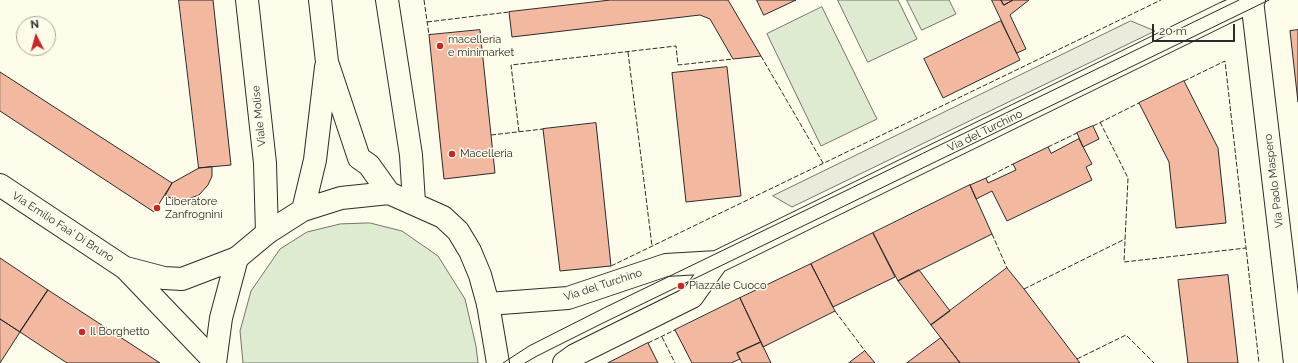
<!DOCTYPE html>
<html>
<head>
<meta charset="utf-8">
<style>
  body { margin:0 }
  #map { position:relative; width:1298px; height:363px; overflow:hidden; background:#fdfbea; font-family:Raleway,sans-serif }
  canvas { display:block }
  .north { position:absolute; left:16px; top:16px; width:40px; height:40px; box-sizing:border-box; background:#fdfbea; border:1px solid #a9a89e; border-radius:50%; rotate:354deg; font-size:11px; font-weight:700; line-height:16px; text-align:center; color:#2b2b2b }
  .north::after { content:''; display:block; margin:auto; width:14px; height:18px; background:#c62828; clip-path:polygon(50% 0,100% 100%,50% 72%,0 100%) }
  .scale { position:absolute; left:1152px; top:24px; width:83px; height:18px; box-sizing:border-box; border:2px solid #2b2b2b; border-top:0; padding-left:5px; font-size:12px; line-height:14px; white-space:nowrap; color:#2b2b2b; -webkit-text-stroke:3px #fdfbea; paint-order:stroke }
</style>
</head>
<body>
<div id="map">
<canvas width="1298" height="363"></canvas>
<div class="north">N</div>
<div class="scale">20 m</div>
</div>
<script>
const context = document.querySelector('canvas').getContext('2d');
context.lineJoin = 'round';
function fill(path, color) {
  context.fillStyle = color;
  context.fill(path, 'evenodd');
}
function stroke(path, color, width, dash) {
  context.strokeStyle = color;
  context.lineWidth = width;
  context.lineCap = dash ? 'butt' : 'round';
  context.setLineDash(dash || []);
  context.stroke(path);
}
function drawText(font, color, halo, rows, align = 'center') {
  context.font = font + ' Raleway,sans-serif';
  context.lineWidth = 3;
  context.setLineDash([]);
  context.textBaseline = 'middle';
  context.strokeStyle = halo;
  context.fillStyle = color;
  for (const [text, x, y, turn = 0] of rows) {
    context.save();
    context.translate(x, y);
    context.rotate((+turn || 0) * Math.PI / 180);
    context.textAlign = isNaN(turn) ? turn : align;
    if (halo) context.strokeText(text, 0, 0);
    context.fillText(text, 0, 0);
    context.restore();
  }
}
const green = new Path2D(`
  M838,0H898L917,39L868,62Z
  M907,0H949L956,14L922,30Z
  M822,7L877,119L821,146L767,34Z
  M370,223L402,231L438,256L465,299L476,346L478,363H243L240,331L251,291L280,249L307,232L340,224Z`);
const parking = new Path2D(`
  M1131,21L1155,31L792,207L773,196Z`);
const building = new Path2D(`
  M179,0H213L231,165L199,168Z
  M611,0H728L761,56L733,59L710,19L700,15L512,37L509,12Z
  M757,0H796L764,15Z
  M992,0H1001L1004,5L1013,0H1029L1010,15L1026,49L1017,53Z
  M1001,0H1013L1004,5Z
  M1001,21L1020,60L943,98L924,59Z
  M480,30L495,173L444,179L429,35Z
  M1298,30V102L1290,31Z
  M727,67L741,196L686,202L672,73Z
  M0,72L172,183L154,212L0,111Z
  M1184,81L1218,148L1226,223L1176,228L1169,162L1139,103Z
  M596,123L611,266L560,271L543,129Z
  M1093,126L1099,139L1083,147L1077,133Z
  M1079,139L1092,164L1086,167L1092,180L1007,221L992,191L976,199L970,185L986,178L988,183L1016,170L1013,164L1048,147L1051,153Z
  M212,167V176L208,185L199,195L185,200L174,199L165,196L172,183L199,168Z
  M970,185L992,234L898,281L873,233Z
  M873,233L895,277L833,307L811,264Z
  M0,258L48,290L20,332L0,319Z
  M811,264L835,311L763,347L740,298Z
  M1007,268L1024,289L1080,363H960L931,325Z
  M919,270L950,311L931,325L898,281Z
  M1228,275L1238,363H1188L1178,280Z
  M48,290L160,363H67L20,332Z
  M740,298L761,342L737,353L740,359L731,363H692L675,330Z
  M0,319L20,332L0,363Z
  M941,338L960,363H907Z
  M761,342L771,363H742L737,353Z
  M648,343L658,363H608Z
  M865,351L875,363H849Z`);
const minor = new Path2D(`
  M247,0L265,163L267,233
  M387,0L411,155L414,203
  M1252,0L1295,363
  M0,185L125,268L215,362
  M126,268L164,278L182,279L237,258
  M488,304L568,298L666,265L717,262L1225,13L1254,0
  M564,363L575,355L692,297L717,262`);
const secondary = new Path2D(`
  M320,0L327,62L359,158L369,165L389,193
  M303,210L315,160L326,67
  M215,363L221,318L237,258L267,233L303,210L341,198L389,193L443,217L458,231L470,251L480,275L488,304L498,363`);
const tram = new Path2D(`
  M503,363L529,346L606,307L1239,0
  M525,363L537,356L603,323L1269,0`);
const fence = new Path2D(`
  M424,0L429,35
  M427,22L509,12
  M628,52L652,246
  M761,56L823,163
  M1184,81L1225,61L1259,363
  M1100,122L1128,178L1124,262L1246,248
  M1093,126L1139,103
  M519,132L511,65L676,46L678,65L733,59
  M491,135L543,129
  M1048,147L1077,133
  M986,178L1013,164
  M992,234L1007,268
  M611,266L1161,0
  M1024,289L1125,239
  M835,311L865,351
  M662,337L675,363
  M648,343L675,330
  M1077,359L1126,335L1154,363`);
const markers = [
  [440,46,4,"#c62828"],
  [452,154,4,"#c62828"],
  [157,208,4,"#c62828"],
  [681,286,4,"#c62828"],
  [82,332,4,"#c62828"]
];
const poiNames = [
  ["macelleria",448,40],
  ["e minimarket",448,53],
  ["Macelleria",460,154],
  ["Liberatore",165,202],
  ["Zanfrognini",165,215],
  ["Piazzale Cuoco",689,286],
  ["Il Borghetto",90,332]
];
const streetNames = [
  ["Viale Molise",259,116,-96],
  ["Via del Turchino",985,131,-26],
  ["Via Paolo Maspero",1274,181,-97],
  ["Via Emilio Faa' Di Bruno",63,227,33],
  ["Via del Turchino",603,285,-18]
];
fill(green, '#deebd1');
stroke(green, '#74746e', 1);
fill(parking, '#eceadb');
stroke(parking, '#74746e', 1);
fill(building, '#f2b8a0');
stroke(building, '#2b2b2b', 1);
stroke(minor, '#2b2b2b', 24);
stroke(secondary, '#2b2b2b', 24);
stroke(minor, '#fdfbea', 22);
stroke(secondary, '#fdfbea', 22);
stroke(tram, '#2b2b2b', 1);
stroke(fence, '#2b2b2b', 1, [5, 2]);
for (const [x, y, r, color] of markers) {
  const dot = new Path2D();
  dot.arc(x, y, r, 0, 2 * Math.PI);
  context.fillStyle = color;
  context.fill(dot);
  stroke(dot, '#fdfbea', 1.5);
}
drawText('11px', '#2b2b2b', '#fdfbea', poiNames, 'left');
drawText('11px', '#2b2b2b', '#fdfbea', streetNames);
</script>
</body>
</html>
